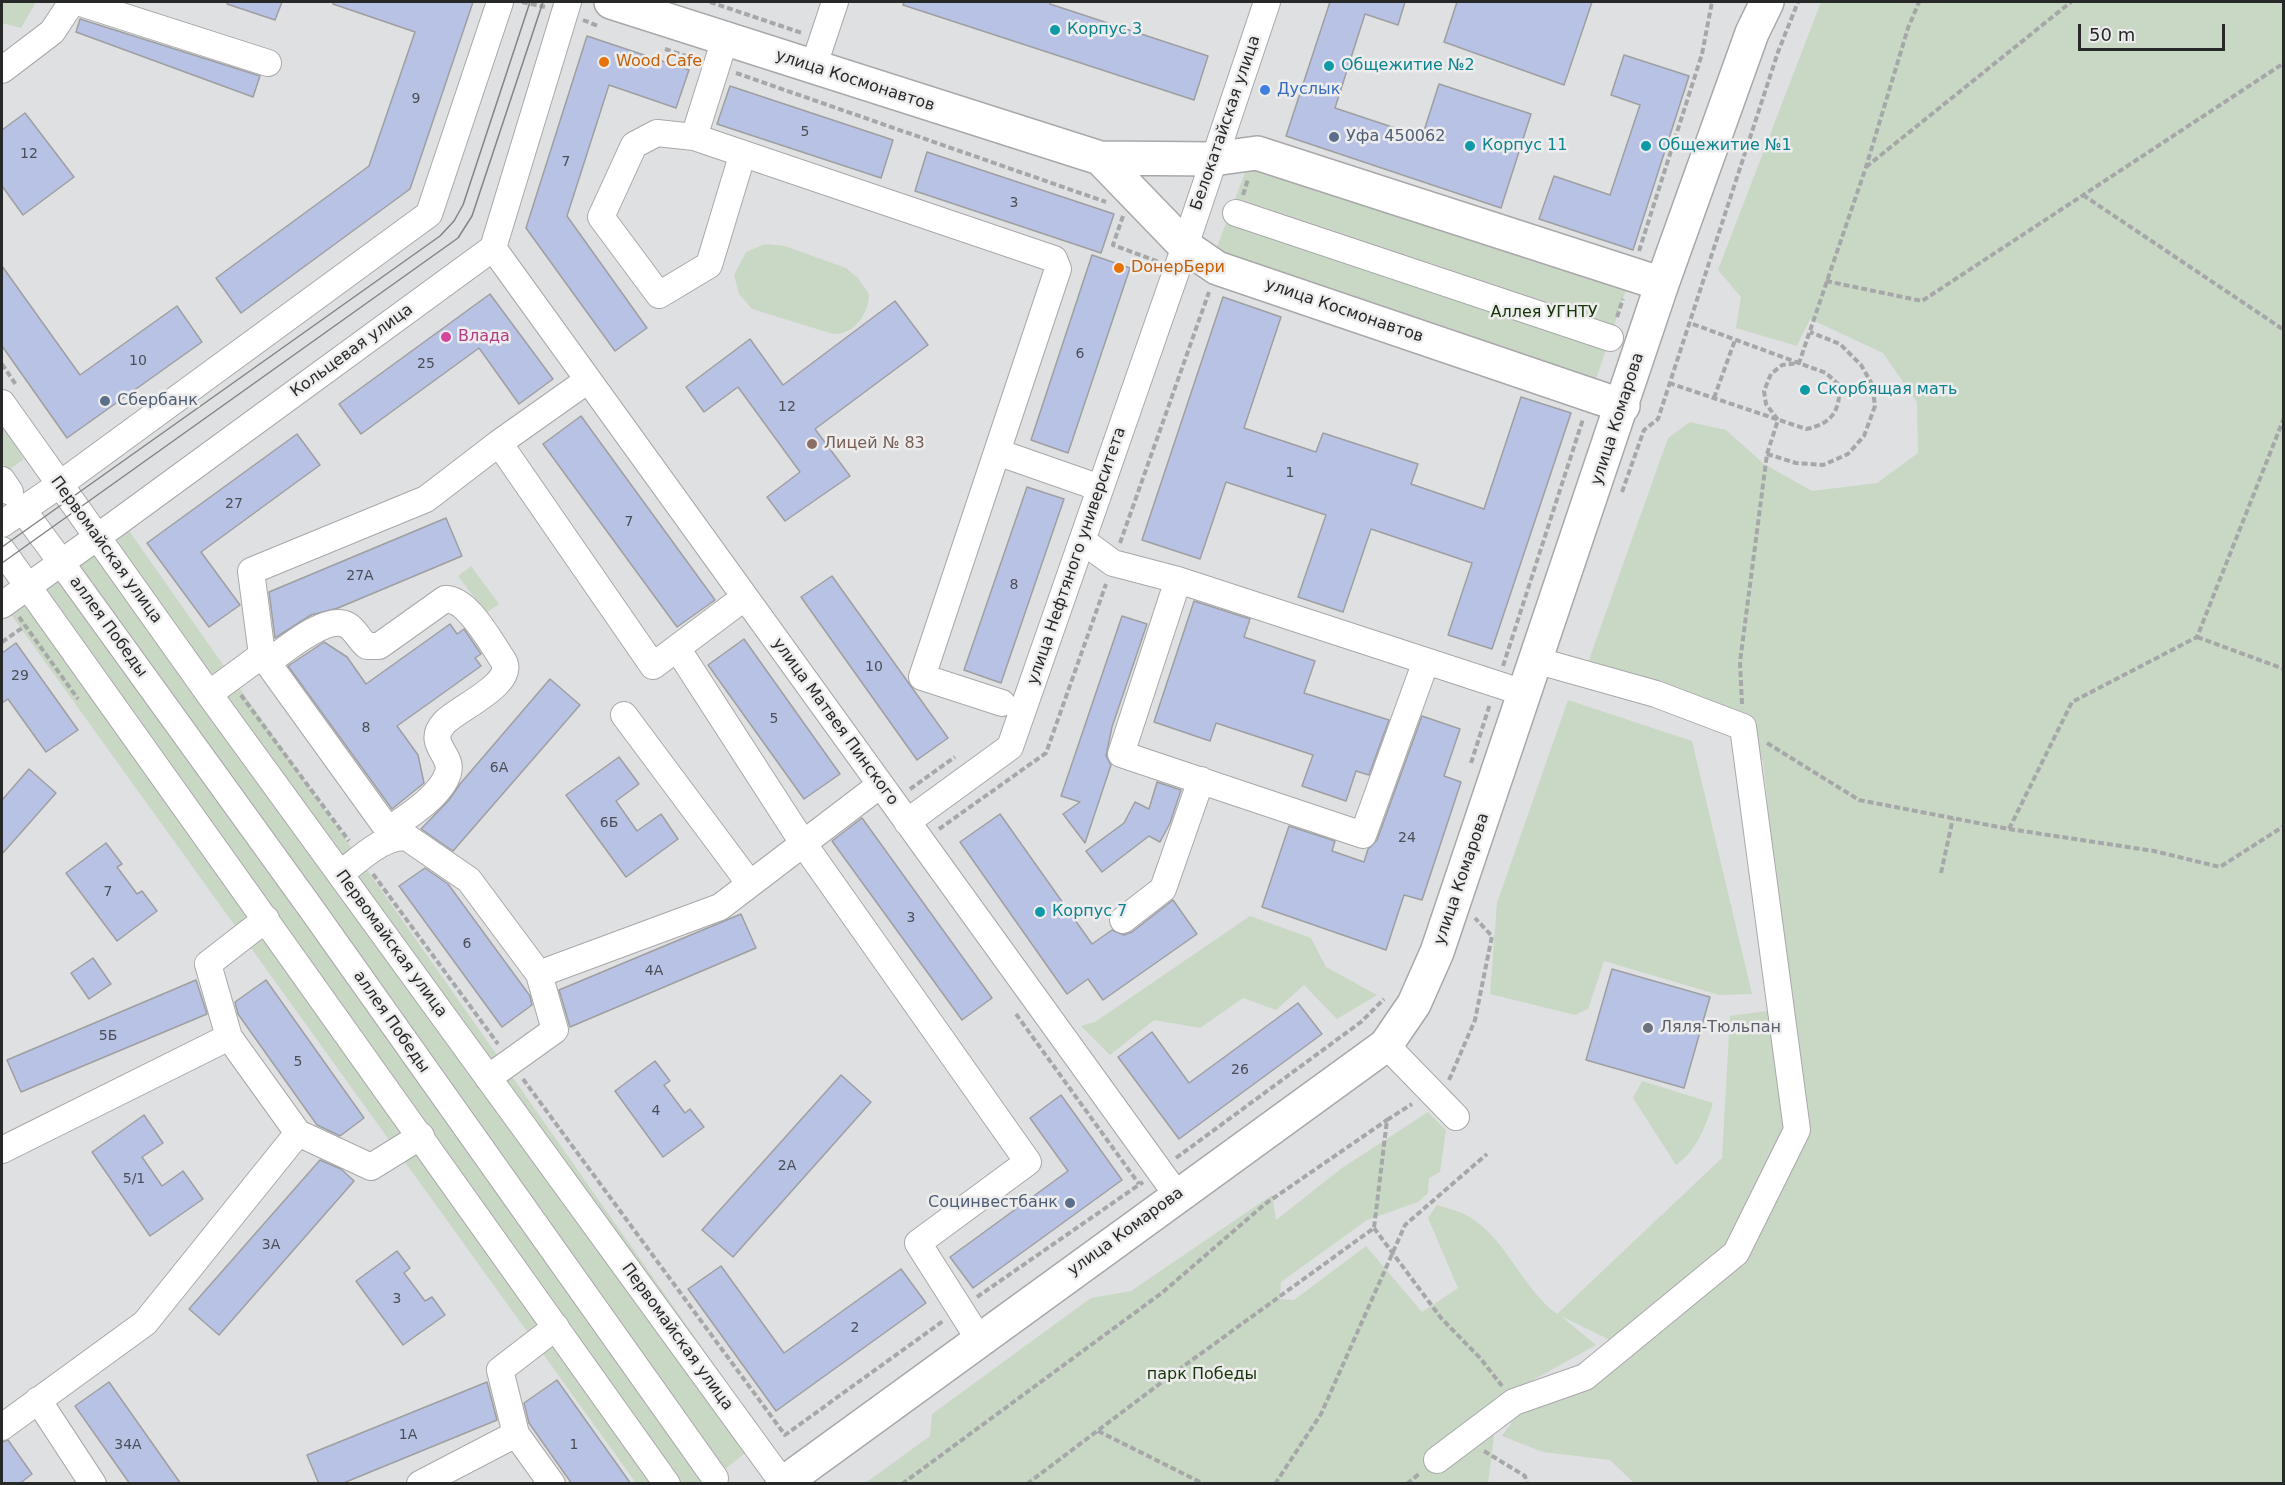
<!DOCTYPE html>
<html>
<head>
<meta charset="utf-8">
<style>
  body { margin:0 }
  #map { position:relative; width:2285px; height:1485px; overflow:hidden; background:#dfe0e1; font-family:"DejaVu Sans",sans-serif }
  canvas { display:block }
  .frame { position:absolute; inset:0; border:3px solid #272828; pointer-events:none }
  .scale { position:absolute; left:2078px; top:24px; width:147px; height:27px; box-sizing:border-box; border:3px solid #272828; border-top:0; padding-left:8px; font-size:18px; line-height:21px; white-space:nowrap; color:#272828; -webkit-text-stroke:4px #ededee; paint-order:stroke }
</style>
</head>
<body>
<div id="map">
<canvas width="2285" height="1485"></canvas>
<div class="frame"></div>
<div class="scale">50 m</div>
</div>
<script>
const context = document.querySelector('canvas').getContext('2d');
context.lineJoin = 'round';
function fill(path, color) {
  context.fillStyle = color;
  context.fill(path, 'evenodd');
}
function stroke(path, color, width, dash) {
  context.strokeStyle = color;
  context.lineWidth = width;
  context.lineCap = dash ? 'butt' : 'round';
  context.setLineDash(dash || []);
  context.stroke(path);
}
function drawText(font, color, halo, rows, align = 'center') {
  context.font = font + ' "DejaVu Sans",sans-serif';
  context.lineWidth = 5;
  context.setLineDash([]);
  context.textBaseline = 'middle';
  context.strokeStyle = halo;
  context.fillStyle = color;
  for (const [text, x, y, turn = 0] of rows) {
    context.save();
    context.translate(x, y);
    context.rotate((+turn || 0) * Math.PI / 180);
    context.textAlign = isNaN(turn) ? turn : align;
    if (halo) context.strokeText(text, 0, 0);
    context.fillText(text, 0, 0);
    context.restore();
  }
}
const green = new Path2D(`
  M2,2H36L21,28L2,23Z
  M1821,2H2283V1483H1634L1610,1460L1543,1452L1502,1436L1521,1409L1649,1323L1610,1340L1561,1316L1596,1345L1499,1399L1488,1483L864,1484L930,1436L932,1414L1091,1298L1131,1291L1272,1195L1276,1220L1342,1168L1428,1112L1446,1130L1440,1172L1429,1178L1428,1193L1418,1202L1367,1220L1281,1282L1280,1299L1294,1300L1366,1246L1422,1312L1458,1288L1428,1218L1437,1205C1446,1208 1456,1210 1464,1214C1506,1235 1520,1287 1557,1314L1722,1158L1730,1016L1774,1010L1786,974L1763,761L1664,686L1585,671L1668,438L1690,422L1726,430L1764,464L1812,491L1877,483L1918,453L1917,402L1883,353L1810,319L1797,346L1736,328L1741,297L1718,270Z
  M1247,167L1631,275L1590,397L1211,263Z
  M765,244L785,246L846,268L857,277L869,294C869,314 854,335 833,334L752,309L739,294L734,275L746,252Z
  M2,426L24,459L7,471L2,462Z
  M125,525L765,1437L708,1483H636L7,609Z
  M471,566L499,604L486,613L458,576Z
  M1568,700L1692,741L1752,994L1719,995L1604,961L1588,1009L1575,1015L1490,994L1497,903Z
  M1250,916L1311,938L1326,967L1377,995L1337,1019L1304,985L1276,1010L1243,998L1200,1028L1154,1020L1110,1055L1081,1026L1095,1022Z
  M1642,1081L1713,1103C1705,1127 1698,1149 1676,1165L1633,1098Z`);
const building = new Path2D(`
  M228,2H282L275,20L227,4Z
  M333,2H473L410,189L241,313L216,278L369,166L415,32L333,4Z
  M904,2H1050V4L1208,56L1194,100L903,5Z
  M1330,2H1405L1398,25L1365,14L1335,108L1422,137L1439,84L1531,114L1501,208L1286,136Z
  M1457,2H1592L1564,85L1444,42Z
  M80,19L260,76L253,97L76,32Z
  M587,36L689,70L676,108L609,85L567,216L647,328L615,351L526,228Z
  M1624,55L1689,76L1633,250L1539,219L1554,176L1610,195L1640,105L1611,95Z
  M730,86L893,140L881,178L717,124Z
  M25,113L74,177L23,215L2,186V130Z
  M927,152L1114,214L1101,253L915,191Z
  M1092,255L1130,268L1068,453L1031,440Z
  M2,266L80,375L177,306L202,342L67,438L2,346Z
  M490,294L553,379L519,404L479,348L361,434L339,404Z
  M1223,297L1281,317L1244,428L1316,452L1323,433L1418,464L1411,484L1484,509L1521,397L1571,413L1492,649L1448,635L1472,563L1371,529L1343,612L1298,597L1326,515L1226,482L1200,559L1142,540Z
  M895,301L928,345L815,429L850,476L785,521L767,497L800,472L738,387L704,412L686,387L750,339L783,385Z
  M581,416L715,600L677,627L543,444Z
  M297,434L320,465L201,552L240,605L209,627L147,543Z
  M1027,487L1064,499L1001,683L964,670Z
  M446,518L462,556L338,608L311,615L275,638L269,592Z
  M832,576L948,738L917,760L801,597Z
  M1194,601L1250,619L1244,637L1315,661L1304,693L1389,720L1369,775L1356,771L1346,801L1302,786L1313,755L1216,723L1210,741L1154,722Z
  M1122,616L1147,624L1112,727L1106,756L1111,765L1085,843L1063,814L1080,802L1061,796Z
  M450,624L457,634L464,629L466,632L481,654L475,658L481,666L397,726L418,755L424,783L392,809L288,666L324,642L347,657L366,684Z
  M744,639L840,774L804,799L708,665Z
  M16,643L78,730L46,752L8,699L2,703V653Z
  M550,679L580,705L453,851L421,829L449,800L460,784Z
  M1422,716L1460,729L1444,776L1461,782L1422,900L1404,895L1386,950L1262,907L1289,826L1335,841L1332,851L1364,862L1368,849L1377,840Z
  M619,757L639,784L616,801L637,831L661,814L678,839L626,877L566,795Z
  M29,769L56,793L2,854V800Z
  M1157,782L1181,790L1170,823L1160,842L1149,836L1102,872L1086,851L1124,823L1135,802L1149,809Z
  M1000,814L1092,944L1112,930L1124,935L1132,932L1173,900L1197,934L1103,1000L1088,979L1067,994L960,842Z
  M862,818L992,998L962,1020L832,841Z
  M106,843L122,864L117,867L137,894L142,891L157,911L117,941L66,873Z
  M425,868L448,884L530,996L532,1005L502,1027L399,886Z
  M741,914L756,948L570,1027L559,990Z
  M93,958L111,984L89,999L71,973Z
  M1612,969L1710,997L1684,1088L1586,1060Z
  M196,980L207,1014L21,1092L7,1060Z
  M266,980L364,1118L340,1136L317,1125L238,1014L235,1002Z
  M1298,1003L1322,1034L1179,1139L1118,1057L1152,1032L1189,1083Z
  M655,1061L670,1081L664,1085L685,1113L690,1109L704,1127L663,1157L615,1091Z
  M841,1075L871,1102L733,1257L702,1230Z
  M1061,1095L1122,1180L973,1288L950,1257L1068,1171L1030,1118Z
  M144,1115L163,1143L142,1157L162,1186L183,1171L203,1199L150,1236L92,1152Z
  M320,1160L341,1169L354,1181L219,1335L189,1309Z
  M397,1251L410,1268L404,1273L425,1301L432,1297L445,1315L403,1345L356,1281Z
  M721,1266L784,1353L901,1269L926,1303L776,1411L688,1289Z
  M557,1380L631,1484H572L529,1423L524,1403Z
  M109,1382L181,1484H130L75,1406Z
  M487,1382L497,1420L341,1484H319L307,1455Z
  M8,1440L32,1474L19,1484H2V1442Z`);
const path = new Path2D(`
  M522,2L545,7
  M710,2L802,33
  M583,20L598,26
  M665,49L698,60
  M736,73L1106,202
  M1866,167L2071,2
  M1243,195L1248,179
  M2083,195L2284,330
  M1123,216L1113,245L1159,262
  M1639,251L1702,54L1712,2
  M1826,281L1922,301L2284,63
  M1617,317L1623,299
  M2,364L16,385
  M1669,383L1806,429C1831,424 1841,411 1839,385L1826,373L1690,323
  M1714,398L1735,340
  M1767,454L1796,463L1823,465L1848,454L1864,436L1875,406L1872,384L1861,365L1840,344L1810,332
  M1622,492L1644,430L1658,419L1778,52L1798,2
  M1120,543L1209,292
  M19,617L78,699
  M2197,637L2284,669
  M2,642L25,626
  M1503,666L1583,419
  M241,695L349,841
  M1742,704L1740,662L1767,454L1778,420L1766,404L1764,391L1771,374L1782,365L1799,363L1866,167L1908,28L1919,2
  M1767,743L1859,800L2009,829L2154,851L2220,867L2284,826
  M1471,763L1490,704
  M910,789L955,757
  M939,829L1046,753L1106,584
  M2009,829L2072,702L2197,637L2284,418
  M1941,873L1953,818
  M373,874L498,1044
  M1016,1014L1139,1184
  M523,1079L785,1435L943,1321
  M1449,1080L1475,1020L1492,936L1475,918
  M1176,1158L1361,1022L1384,999
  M1374,1228L1441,1318L1480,1358L1502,1386
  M977,1297L1143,1182
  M1098,1431L1204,1484
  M1484,1451L1525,1476L1527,1484
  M902,1484L1163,1292L1265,1204L1387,1120
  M1027,1484L1170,1376L1374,1228L1387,1120L1412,1104
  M1275,1484L1321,1414L1405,1225L1487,1154
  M1407,1484L1420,1473`);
const minor = new Path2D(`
  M78,2L268,63
  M725,39L694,137L657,133L634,145L601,217L659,295L709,265L742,156
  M813,68L835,2
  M2,70L52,32L72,2
  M694,137L1054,259L1058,269L922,677L1002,703
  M1236,213L1610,338
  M493,248L1177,1195
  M588,380L499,443L653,666L745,597
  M2,403L209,694L783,1483
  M997,452L1100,488
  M2,480L10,492
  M28,517L56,555
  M2,524L59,485L429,214L500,2
  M1083,541L1113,563L1178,580L1524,693
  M2,550L667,1484
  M65,568L310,907L715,1478
  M1178,580L1121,754L1363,835L1426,661
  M2,605L114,525L493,248L568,2
  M677,648L803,843L1028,1162L918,1243L979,1339
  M262,655L394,838
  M267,663C284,651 326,614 347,625C355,629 359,640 367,646H379L445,599C468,598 491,643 503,660C517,683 460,707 445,722C424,744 454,754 448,773C441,796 407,817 388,830
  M209,694L262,655L251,571L426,499L499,443
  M624,715L750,884
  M907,822L1010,747L1185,246L1267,2
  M340,874C358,861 385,833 408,838L469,880L539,974L555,1030L488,1078
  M266,919L208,964L229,1037L298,1133L371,1167L421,1136
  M1123,920L1163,889L1201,780
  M539,974L720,907L880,785
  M1386,1045L1456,1117
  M2,1150L229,1037
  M38,1400L93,1484
  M2,1427L145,1323L298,1133
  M516,1434L552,1484
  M1437,1460L1514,1402L1585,1377L1736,1253L1797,1130L1743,727L1656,694L1535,660
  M420,1484L516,1434L500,1370L556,1327`);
const major = new Path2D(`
  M611,2L1100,158L1213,159L1257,153L1662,284
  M1100,158L1185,246L1217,268L1623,406
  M782,1484L1386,1045L1414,1004L1437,952L1662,284L1752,33L1767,2`);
const tram = new Path2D(`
  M2,547L440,236L454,221L463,205L530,2
  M2,563L458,238L472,216L543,2`);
const markers = [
  [1055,30,6,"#0f9aa8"],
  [604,62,6,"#e8710a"],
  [1329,66,6,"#0f9aa8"],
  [1265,90,6,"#3f7fe0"],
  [1334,137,6,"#5c6f8a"],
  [1470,146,6,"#0f9aa8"],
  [1646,146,6,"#0f9aa8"],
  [1119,268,6,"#e8710a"],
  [446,337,6,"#d1479c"],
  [1805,390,6,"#0f9aa8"],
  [105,401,6,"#5c6f8a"],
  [812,444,6,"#8d6e63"],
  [1040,912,6,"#0f9aa8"],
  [1648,1028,6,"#6b7280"],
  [1070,1203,6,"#5c6f8a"]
];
const numberNames = [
  ["9",416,99],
  ["5",805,132],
  ["12",29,154],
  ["7",566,162],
  ["3",1014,203],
  ["6",1080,354],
  ["10",138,361],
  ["25",426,364],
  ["12",787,407],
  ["1",1290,473],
  ["27",234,504],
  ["7",629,522],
  ["27А",360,576],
  ["8",1014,585],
  ["10",874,667],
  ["29",20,676],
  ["5",774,719],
  ["8",366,728],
  ["6А",499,768],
  ["6Б",609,823],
  ["24",1407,838],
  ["7",108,892],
  ["3",911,918],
  ["6",467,944],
  ["4А",654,971],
  ["5Б",108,1036],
  ["5",298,1062],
  ["26",1240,1070],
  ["4",656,1111],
  ["2А",787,1166],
  ["5/1",134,1179],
  ["3А",271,1245],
  ["3",397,1299],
  ["2",855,1328],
  ["1А",408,1435],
  ["34А",128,1445],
  ["1",574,1445]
];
const cultureNames = [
  ["Корпус 3",1067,30],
  ["Общежитие №2",1341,66],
  ["Корпус 11",1482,146],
  ["Общежитие №1",1658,146],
  ["Скорбящая мать",1817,390],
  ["Корпус 7",1052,912]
];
const foodNames = [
  ["Wood Cafe",616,62],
  ["DонерБери",1131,268]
];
const streetNames = [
  ["улица Космонавтов",855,81,18],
  ["Белокатайская улица",1226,123,-71],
  ["улица Космонавтов",1344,311,19],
  ["Кольцевая улица",352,351,-36],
  ["улица Комарова",1618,419,-72],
  ["Первомайская улица",106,550,54],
  ["улица Нефтяного университета",1077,556,-71],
  ["аллея Победы",108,627,54],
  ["улица Матвея Пинского",835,722,54],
  ["улица Комарова",1462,879,-71],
  ["Первомайская улица",391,944,54],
  ["аллея Победы",391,1022,55],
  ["улица Комарова",1126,1232,-36],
  ["Первомайская улица",677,1337,54]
];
const shopNames = [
  ["Дуслык",1277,90]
];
const serviceNames = [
  ["Уфа 450062",1346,137],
  ["Сбербанк",117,401],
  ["Социнвестбанк",1058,1203,"right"]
];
const parkNames = [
  ["Аллея УГНТУ",1544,313],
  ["парк Победы",1202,1375]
];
const hotelNames = [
  ["Влада",458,337]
];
const educationNames = [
  ["Лицей № 83",824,444]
];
const worshipNames = [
  ["Ляля-Тюльпан",1660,1028]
];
fill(green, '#c9d8c4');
fill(building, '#b8c2e4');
stroke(building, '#9e9fa0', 1.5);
stroke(minor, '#a8a8aa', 28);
stroke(major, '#a8a8aa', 36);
stroke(path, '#a6a7a8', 4, [6, 3]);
stroke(minor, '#fff', 26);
stroke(major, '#fff', 33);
stroke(tram, '#838484', 1.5);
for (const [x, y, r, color] of markers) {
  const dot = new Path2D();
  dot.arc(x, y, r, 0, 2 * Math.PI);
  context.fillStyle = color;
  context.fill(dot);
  stroke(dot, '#ededee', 2);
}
drawText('14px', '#4b4e57', null, numberNames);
drawText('16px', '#0d838f', '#ededee', cultureNames, 'left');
drawText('16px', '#c56008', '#ededee', foodNames, 'left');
drawText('16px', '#272828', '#ededee', streetNames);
drawText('16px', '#366cbe', '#ededee', shopNames, 'left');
drawText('16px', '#4e5e75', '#ededee', serviceNames, 'left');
drawText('16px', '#163408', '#ededee', parkNames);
drawText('16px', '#b23c85', '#ededee', hotelNames, 'left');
drawText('16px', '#785e54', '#ededee', educationNames, 'left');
drawText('16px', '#5b616d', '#ededee', worshipNames, 'left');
</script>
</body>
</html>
